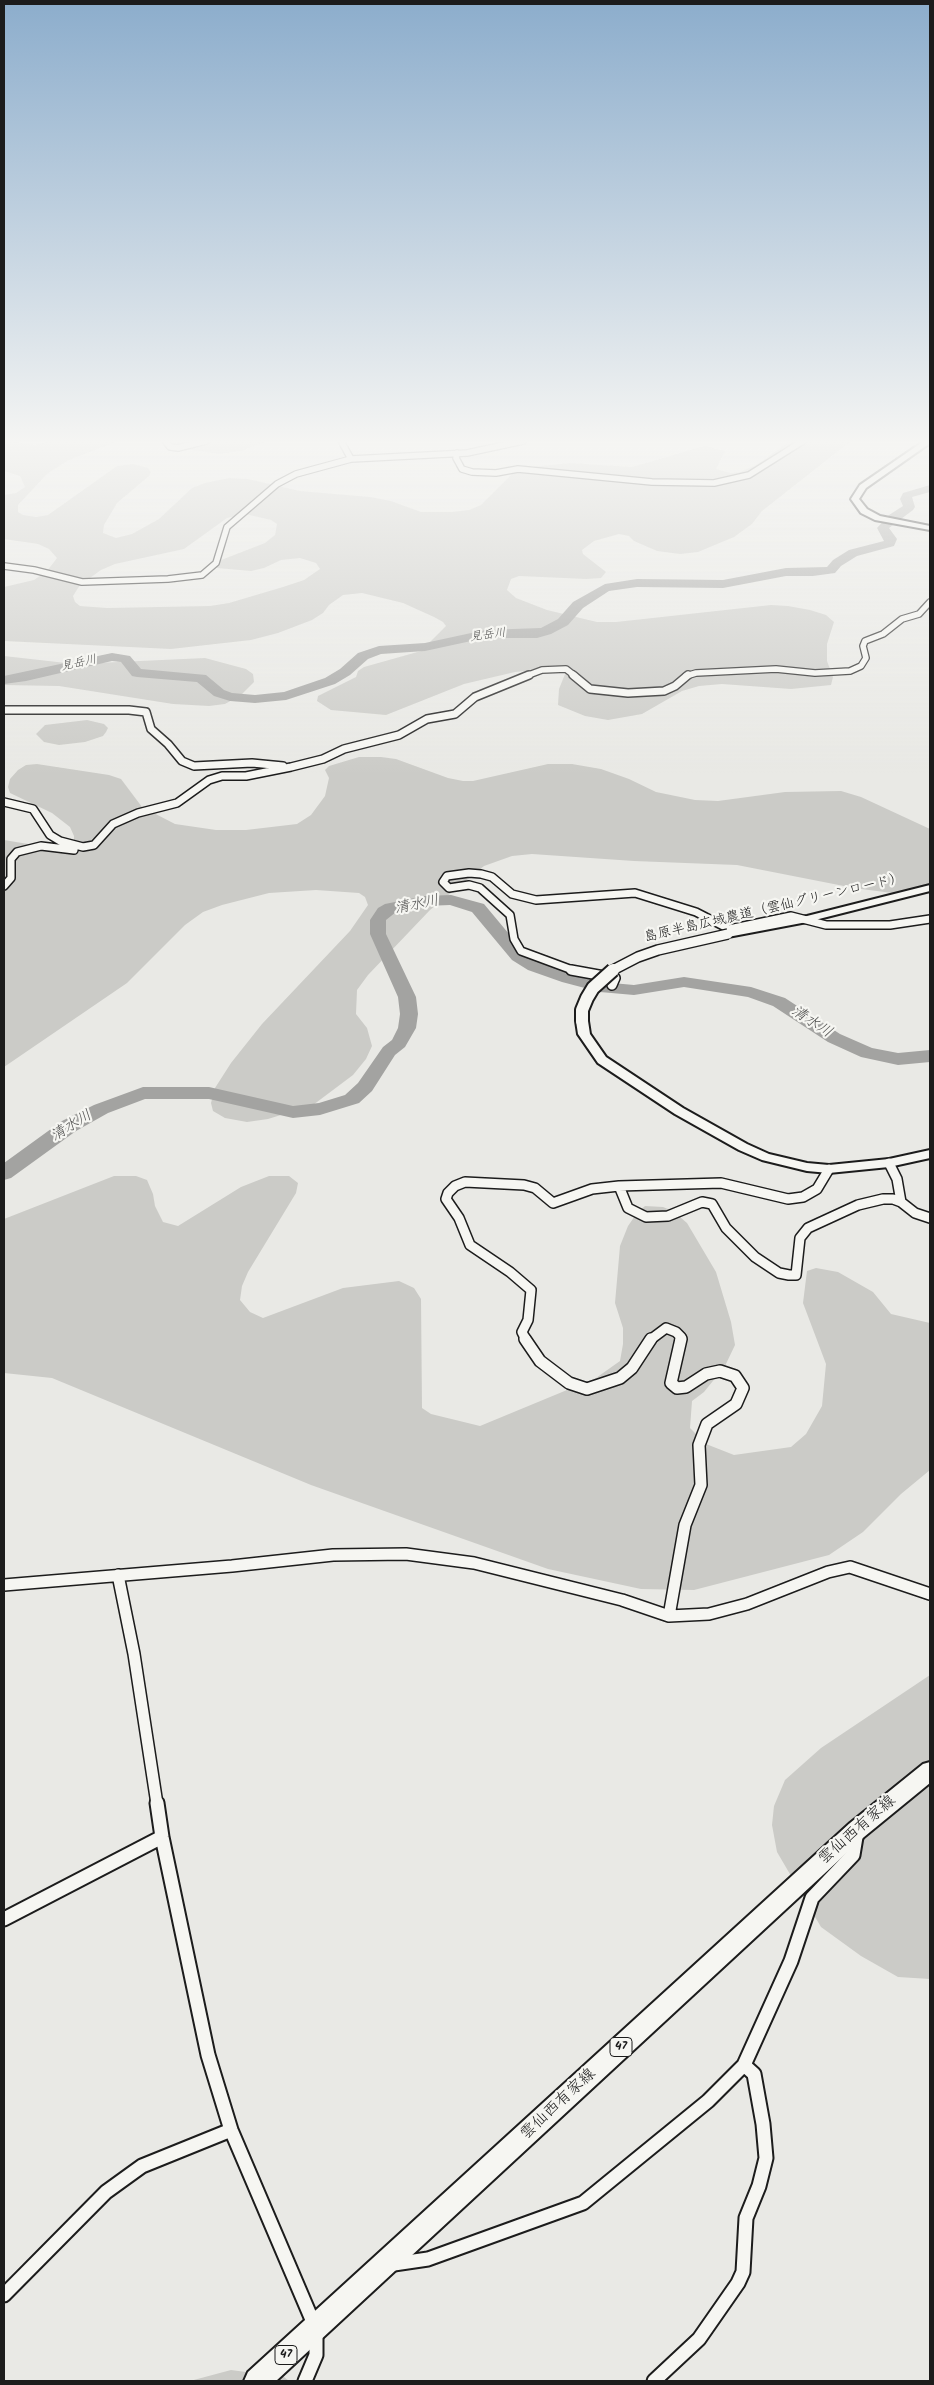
<!DOCTYPE html>
<html>
<head>
<meta charset="utf-8">
<style>
  body { margin:0 }
  #map { position:relative; width:934px; height:2385px; overflow:hidden; background:#e9e9e5; font-family:Kalam,sans-serif }
  canvas { display:block }
  .frame { position:absolute; inset:0; border:5px solid #1c1c1c; pointer-events:none }
</style>
</head>
<body>
<div id="map">
<canvas width="934" height="2385"></canvas>
<div class="frame"></div>
</div>
<script>
const g = document.querySelector('canvas').getContext('2d');
g.lineJoin = 'round';
function fill(path, color) {
  g.fillStyle = color;
  g.fill(path, 'evenodd');
}
function toPath(rows) {
  const path = new Path2D();
  for (const r of rows) {
    path.moveTo(r[0], r[1]);
    for (let i = 2; i < r.length; i += 2) path.lineTo(r[i], r[i + 1]);
  }
  return path;
}
function trace(path, color, width, dash) {
  g.strokeStyle = color;
  g.lineWidth = width;
  g.lineCap = dash ? 'butt' : 'round';
  g.setLineDash(dash || []);
  g.stroke(path);
}
function label(font, color, halo, rows, align = 'center') {
  g.font = font + ' Kalam,"Klee One",sans-serif';
  g.lineWidth = 4.5;
  g.setLineDash([]);
  g.textBaseline = 'middle';
  g.strokeStyle = halo;
  g.fillStyle = color;
  for (const [text, x, y, turn = 0] of rows) {
    g.save();
    g.translate(x, y);
    g.rotate((+turn || 0) * Math.PI / 180);
    g.textAlign = isNaN(turn) ? turn : align;
    if (halo) g.strokeText(text, 0, 0);
    g.fillText(text, 0, 0);
    g.restore();
  }
}
const green = toPath([
  [4,441,35,445,53,441,117,441,67,461,47,474,18,505,18,512,23,515,36,517,48,515,117,466,133,464,148,468,151,472,149,476,117,503,104,525,103,533,116,538,132,534,159,519,192,488,205,483,229,478,248,479,300,491,370,497,391,501,421,512,452,512,469,510,481,505,511,475,518,470,531,467,570,463,632,467,704,446,725,451,716,469,731,473,740,472,756,465,790,441,851,441,762,511,752,524,734,537,698,552,680,554,657,551,634,541,629,536,619,534,594,541,582,550,583,554,606,572,601,578,586,579,519,576,511,579,507,590,516,598,547,610,597,622,616,622,771,605,788,606,810,610,826,615,834,622,827,644,827,661,833,677,831,685,791,689,722,684,699,686,682,691,642,714,608,720,585,716,558,705,559,689,565,674,563,670,545,669,515,672,464,684,386,715,331,710,317,701,318,696,356,677,358,671,364,667,421,651,446,626,443,622,434,617,403,603,362,593,343,595,329,605,323,613,312,620,278,633,251,640,171,649,4,641,4,587,34,580,47,571,57,558,49,549,38,544,4,539,4,495,16,493,25,487,20,476,4,471],
  [245,514,271,520,277,524,275,535,265,543,216,562,217,568,251,571,264,568,281,560,300,558,316,563,320,569,304,580,283,587,229,603,210,606,107,608,80,606,75,602,73,596,80,585,101,570,115,564,184,549,227,518],
  [169,441,267,441,241,451,219,454,180,448],
  [4,656,75,664,205,658,246,669,253,674,254,682,241,695,225,704,209,706,173,704,59,686,4,685],
  [87,720,104,724,108,728,106,732,103,736,85,742,59,745,44,742,36,734,45,725],
  [359,757,381,757,396,759,448,778,463,781,473,781,548,764,572,764,601,769,629,779,656,792,695,800,718,801,785,792,841,791,861,797,930,829,930,892,892,893,854,888,737,865,634,861,532,854,512,856,484,866,430,910,368,975,357,990,356,1014,367,1028,372,1046,366,1059,353,1075,313,1105,268,1119,247,1122,225,1118,213,1111,211,1103,215,1088,231,1063,262,1024,350,931,368,905,365,897,359,893,316,890,269,893,222,905,203,912,185,925,127,983,4,1067,4,840,52,848,74,842,74,836,70,827,52,813,10,793,8,787,10,779,18,770,26,765,37,764,109,775,121,779,142,807,175,824,216,830,246,830,297,824,311,815,325,796,329,778,325,770,329,766],
  [114,1176,136,1176,147,1180,153,1194,155,1206,163,1222,178,1226,241,1187,269,1176,289,1176,298,1183,296,1193,248,1272,242,1286,240,1300,250,1312,263,1318,343,1288,399,1281,414,1288,421,1299,422,1408,431,1414,480,1426,596,1378,620,1361,623,1344,623,1328,615,1303,620,1246,628,1226,637,1213,645,1206,663,1207,673,1211,687,1223,716,1272,731,1322,735,1345,725,1366,704,1392,692,1401,690,1428,706,1444,734,1455,791,1447,806,1434,822,1406,826,1364,803,1303,807,1271,816,1268,838,1272,873,1292,891,1314,930,1323,930,1470,901,1494,863,1532,829,1555,694,1590,641,1589,548,1569,311,1485,52,1378,4,1373,4,1219],
  [930,1675,930,1979,898,1977,861,1956,821,1927,777,1852,772,1825,774,1806,785,1780,821,1748],
  [231,2370,284,2377,289,2381,190,2381]
]);
const river = toPath([
  [930,485,930,492,912,497,915,507,913,510,889,528,897,539,894,546,857,556,841,566,835,573,813,576,786,576,723,588,637,587,609,591,583,608,568,625,551,634,537,638,485,638,425,651,381,654,368,659,350,675,335,684,286,700,255,703,230,701,214,696,197,682,137,677,132,676,121,662,112,661,26,681,4,684,4,676,112,653,130,656,141,669,206,675,224,690,232,693,255,695,284,692,325,678,340,669,358,653,379,646,425,643,485,630,541,628,558,619,573,602,605,584,637,579,723,580,786,568,827,567,833,560,849,550,884,541,877,528,889,515,903,506,900,499,903,493,930,485],
  [451,895,484,904,524,952,540,962,574,974,601,982,634,985,684,977,751,987,785,998,840,1034,872,1048,898,1053,930,1050,930,1062,898,1065,861,1057,828,1042,773,1006,748,997,684,987,634,995,600,992,562,982,528,970,512,960,472,912,450,905,425,906,396,912,386,920,386,934,416,997,418,1014,416,1028,405,1047,395,1055,372,1091,359,1103,320,1115,293,1118,209,1099,145,1099,108,1113,76,1131,11,1178,4,1180,4,1163,62,1121,94,1105,143,1087,209,1087,293,1106,319,1103,345,1095,358,1083,383,1047,392,1040,398,1028,400,1014,398,997,370,934,370,920,378,908,385,904,425,896,451,895]
]);
const streetFar4 = toPath([
  [165,441,170,447,178,448,206,441],
  [341,441,351,459],
  [457,453,456,458,462,469,472,472,496,473,518,469,652,482,714,483,749,475,803,441],
  [4,566,34,570,82,582,168,579,202,575,216,563,227,527,277,484,296,474,351,459,467,453,523,441],
  [526,676,542,670,566,669,575,676],
  [686,676,696,673,776,669,815,673,850,671,861,666,866,658,863,646,865,641,883,634,902,619,919,614,930,602]
]);
const streetFar3 = toPath([
  [573,675,590,689,628,693,664,691,675,686,688,675],
  [4,710,129,710,146,712,151,729,168,744,182,761,194,766,252,763,283,766],
  [4,802,33,809,50,835,60,841,83,847,94,845,113,824,138,813,177,803,209,780,222,776,246,776,291,767,323,759,344,749,399,735,427,719,455,714,475,697,529,675],
  [4,886,11,878,11,859,17,852,41,846,74,850],
  [575,971,521,951,514,939,510,915,480,888,469,885,449,888,443,882,447,876,469,873,481,874,492,877,512,894,536,900,635,893,696,912,729,929,791,916,826,925,890,925,930,919]
]);
const streetFar2 = toPath([
  [571,970,615,978,612,985],
  [889,1163,897,1179,901,1202],
  [619,1186,628,1208,646,1217,668,1216,702,1202,712,1204,726,1228,755,1257,779,1273,789,1275,796,1275,800,1238,808,1228,858,1205,883,1199,893,1199,901,1202,915,1213,930,1218],
  [526,1340,522,1332,528,1320,531,1290,510,1272,470,1245,459,1218,446,1199,448,1193,455,1186,465,1182,524,1185,535,1188,553,1203,592,1189,619,1186,721,1183,788,1199,803,1197,817,1189,829,1169],
  [650,1340,666,1328,676,1332,681,1337,680,1340]
]);
const streetFar1 = toPath([
  [525,1339,540,1361,569,1383,587,1389,620,1378,632,1368,651,1339],
  [118,1575,134,1654,157,1804],
  [4,1585,232,1566,333,1555,406,1554,474,1563,622,1600,669,1616,709,1614,747,1604,828,1572,850,1567,930,1594],
  [669,1616,685,1525,701,1485,699,1445,707,1424,736,1404,743,1388,735,1376,720,1371,706,1374,686,1387,677,1388,671,1383,681,1339]
]);
const street = toPath([
  [157,1803,162,1837,208,2055,231,2130,316,2329,316,2355,305,2381],
  [4,1919,162,1837],
  [394,2264,428,2259,583,2203,708,2101,744,2065,791,1961,812,1898,853,1855,856,1837],
  [4,2295,106,2192,142,2166,231,2130],
  [654,2381,699,2339,738,2283,743,2272,746,2218,759,2186,766,2158,763,2124,754,2074,744,2065]
]);
const secondary = toPath([
  [924,441,930,441,930,443,866,488,859,499,867,509,880,516,930,526,930,530,875,520,861,513,851,499,860,485,924,441],
  [930,885,930,891,807,922,728,937,723,934,728,931,807,916,930,885],
  [582,1018,588,1021,590,1034,606,1057,683,1108,747,1144,769,1154,807,1163,829,1165,889,1159,930,1150,930,1158,889,1167,829,1173,807,1171,762,1160,739,1150,675,1114,598,1063,578,1034,576,1021,582,1018]
]);
const primary = toPath([
  [930,1762,930,1783,864,1837,276,2381,244,2381,248,2372,850,1823,923,1764,930,1762]
]);
const secondaryBridgeFar1 = toPath([
  [611,971,638,957,658,950,728,934]
]);
const secondaryBridge = toPath([
  [582,1021,582,1010,587,998,593,988,613,970]
]);
const farWaternames = [
  ["見岳川",488,636,-7],
  ["見岳川",79,664,-12]
];
const shields = [
  [621,2047,22],
  [286,2355,22]
];
const shieldNames = [
  ["47",621,2047],
  ["47",286,2355]
];
const streetNames = [
  ["島原半島広域農道（雲仙グリーンロード）",774,909,-13]
];
const waterNames = [
  ["清水川",417,906,-11],
  ["清水川",811,1023,33],
  ["清水川",72,1127,-32]
];
const nearStreetnames = [
  ["雲仙西有家線",858,1831,-41],
  ["雲仙西有家線",559,2105,-43]
];
fill(green, '#cbcbc7');
fill(river, '#a3a3a1');
trace(streetFar4, '#1c1c1c', 8);
trace(streetFar3, '#1c1c1c', 10);
trace(streetFar2, '#1c1c1c', 12);
trace(streetFar1, '#1c1c1c', 14);
trace(street, '#1c1c1c', 17);
trace(secondary, '#1c1c1c', 4);
trace(primary, '#1c1c1c', 4);
trace(streetFar4, '#f6f6f2', 5.5);
trace(streetFar3, '#f6f6f2', 7);
trace(streetFar2, '#f6f6f2', 9);
trace(streetFar1, '#f6f6f2', 11);
trace(street, '#f6f6f2', 13);
fill(secondary, '#f6f6f2');
fill(primary, '#f6f6f2');
trace(secondaryBridgeFar1, '#1c1c1c', 12, []);
trace(secondaryBridge, '#1c1c1c', 16, []);
trace(secondaryBridgeFar1, '#f6f6f2', 9);
trace(secondaryBridge, '#f6f6f2', 12);
const sky = g.createLinearGradient(0, 0, 0, 775);
sky.addColorStop(0, '#8cadcc');
sky.addColorStop(0.57, '#f5f5f3');
sky.addColorStop(1, '#f5f5f300');
g.fillStyle = sky;
g.fillRect(0, 0, 934, 775);
label('italic 12px', '#525251', '#f6f6f2', farWaternames);
for (const [x, y, w] of shields) {
  const box = new Path2D();
  box.roundRect(x - w / 2, y - 9.5, w, 19, 4);
  g.fillStyle = '#f6f6f2';
  g.fill(box);
  trace(box, '#1c1c1c', 1);
}
label('bold 12px', '#1c1c1c', null, shieldNames);
label('14px', '#1c1c1c', '#f6f6f2', streetNames);
label('italic 15px', '#525251', '#f6f6f2', waterNames);
label('16px', '#1c1c1c', '#f6f6f2', nearStreetnames);
</script>
</body>
</html>
